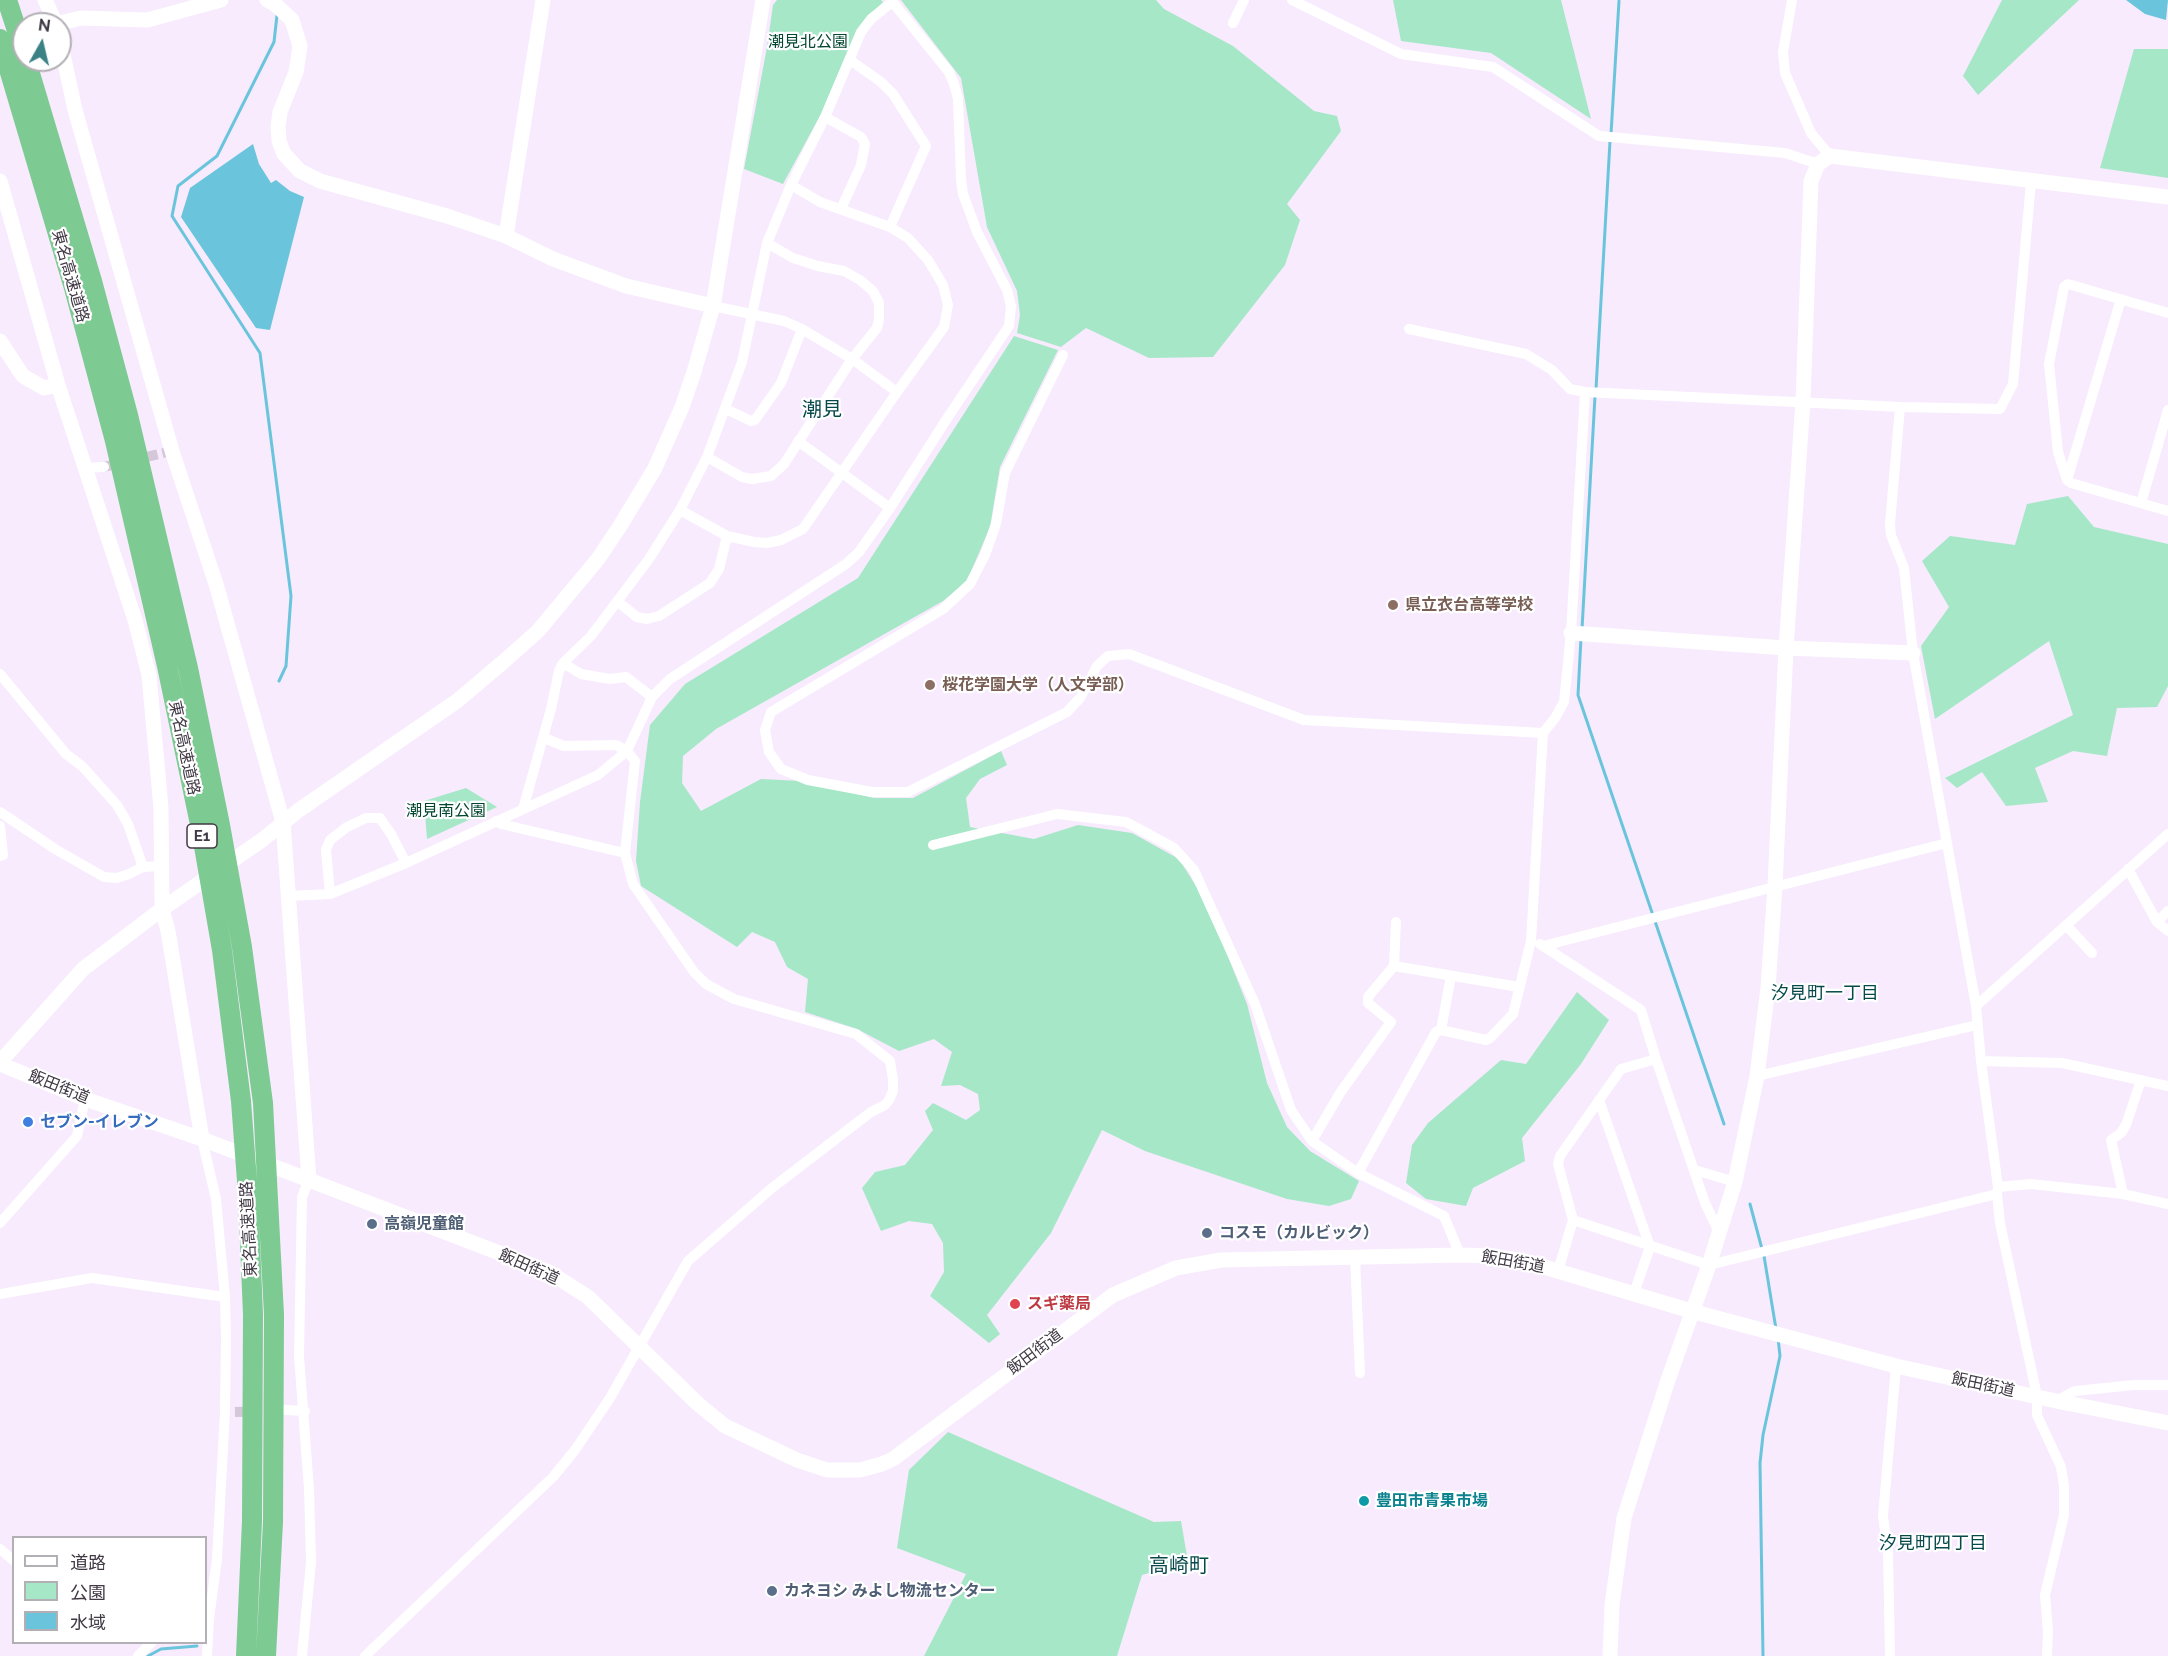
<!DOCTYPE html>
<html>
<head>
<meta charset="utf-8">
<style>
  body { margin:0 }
  #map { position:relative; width:2168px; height:1656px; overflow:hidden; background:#f7ebfd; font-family:Raleway,"Noto Sans JP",sans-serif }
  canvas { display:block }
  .legend { position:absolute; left:12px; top:1536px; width:195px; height:108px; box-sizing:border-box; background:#fff; border:2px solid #b3b0b5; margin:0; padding:8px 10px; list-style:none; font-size:18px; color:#413945 }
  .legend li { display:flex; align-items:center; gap:12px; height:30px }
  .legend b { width:30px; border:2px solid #b3b0b5 }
  .north { position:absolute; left:12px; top:12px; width:60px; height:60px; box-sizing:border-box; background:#fff; border:2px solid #b3b0b5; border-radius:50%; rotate:8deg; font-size:16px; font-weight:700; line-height:24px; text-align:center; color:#413945 }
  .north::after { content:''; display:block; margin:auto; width:21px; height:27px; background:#3a8285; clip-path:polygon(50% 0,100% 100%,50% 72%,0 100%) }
</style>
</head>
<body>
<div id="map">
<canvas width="2168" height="1656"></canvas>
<ul class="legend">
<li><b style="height:8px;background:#fff"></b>道路</li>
<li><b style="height:16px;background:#a6e7c8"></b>公園</li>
<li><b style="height:16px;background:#6ac5dc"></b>水域</li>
</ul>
<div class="north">N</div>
</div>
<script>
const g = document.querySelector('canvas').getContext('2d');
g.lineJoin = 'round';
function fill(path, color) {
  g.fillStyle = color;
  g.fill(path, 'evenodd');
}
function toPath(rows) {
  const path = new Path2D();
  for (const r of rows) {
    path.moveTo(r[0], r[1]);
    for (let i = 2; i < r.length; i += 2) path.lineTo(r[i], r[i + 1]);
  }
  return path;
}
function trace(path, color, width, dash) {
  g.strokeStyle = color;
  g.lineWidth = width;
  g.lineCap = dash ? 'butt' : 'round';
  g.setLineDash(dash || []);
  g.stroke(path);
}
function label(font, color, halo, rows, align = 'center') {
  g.font = font + ' Raleway,"Noto Sans JP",sans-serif';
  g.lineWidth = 4.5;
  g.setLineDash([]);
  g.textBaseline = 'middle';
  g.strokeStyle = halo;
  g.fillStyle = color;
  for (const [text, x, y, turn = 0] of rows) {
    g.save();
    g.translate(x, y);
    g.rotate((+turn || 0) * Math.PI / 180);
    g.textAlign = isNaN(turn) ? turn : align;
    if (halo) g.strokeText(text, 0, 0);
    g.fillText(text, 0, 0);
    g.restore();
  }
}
const green = toPath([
  [777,0,881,0,883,2,856,33,821,114,783,184,744,169,767,47,773,5],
  [901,0,1156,0,1164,9,1233,46,1314,111,1337,116,1341,131,1287,204,1300,220,1285,265,1213,357,1149,358,1086,328,1061,347,1017,333,1020,315,1017,291,987,227,961,78],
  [1393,0,1561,0,1591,119,1491,53,1401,41],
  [2002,0,2079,0,1978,95,1963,76],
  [2134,49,2168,49,2168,178,2100,168],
  [1014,336,1058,350,1000,467,990,527,967,581,943,601,716,729,683,756,682,783,701,811,761,779,801,781,874,798,913,798,1001,751,1007,765,980,779,966,798,970,827,1034,839,1078,825,1132,833,1179,859,1206,902,1247,1004,1267,1083,1287,1127,1310,1151,1359,1181,1351,1199,1329,1206,1287,1199,1145,1151,1102,1130,1051,1233,987,1315,1000,1334,989,1343,930,1296,944,1272,943,1243,932,1224,909,1221,881,1231,862,1188,875,1172,905,1165,933,1130,925,1111,933,1103,966,1120,980,1110,978,1094,960,1085,941,1086,952,1052,934,1039,899,1051,857,1029,805,1012,808,979,787,967,775,942,752,932,737,947,641,886,636,861,640,802,650,725,685,684,858,578],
  [2068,496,2094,527,2168,544,2168,686,2157,707,2117,708,2107,756,2073,751,2035,768,2048,802,2006,806,1982,772,1957,788,1945,778,2073,715,2049,641,1935,719,1921,646,1949,607,1922,561,1950,536,2015,545,2027,504],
  [466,788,497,807,427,839,424,801],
  [1577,992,1609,1020,1581,1064,1522,1138,1525,1161,1473,1188,1466,1206,1426,1199,1406,1183,1412,1145,1428,1123,1501,1060,1526,1064],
  [948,1432,1154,1522,1181,1521,1188,1562,1142,1575,1117,1656,924,1656,966,1574,897,1548,909,1470]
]);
const water = toPath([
  [2126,0,2168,0,2166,20,2145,14],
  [253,144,259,164,271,183,276,180,290,191,304,197,270,330,256,328,181,217,190,188]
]);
const stream = toPath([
  [277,15,274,42,217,156,178,186,172,216,260,353,291,596,286,666,279,681],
  [1611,134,1619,1],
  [1596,389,1610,141],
  [1582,629,1595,396],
  [1581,638,1578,695,1724,1124],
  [1750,1204,1762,1249],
  [1764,1256,1776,1329],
  [148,1656,161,1649,197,1646],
  [1763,1656,1760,1463,1763,1435,1780,1356,1778,1338]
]);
const streetTunnel = toPath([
  [104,467,172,451],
  [235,1412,277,1411]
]);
const street = toPath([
  [1292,0,1401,54,1493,67,1599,136,1785,153,1818,164],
  [1792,0,1783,52,1785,73,1811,133,1830,156],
  [1233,23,1244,0],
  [850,60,881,82,893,94,926,146,890,227],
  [825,117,861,137,865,144,861,165,841,209],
  [713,306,784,321,802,329,852,359,897,392],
  [2168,313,2068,284,2064,287,2049,364,2058,452,2067,480,2071,483,2168,511],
  [1409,329,1526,354,1552,370,1570,389,1585,392,1900,407,2000,409,2013,384,2031,182],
  [1063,355,1005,473,996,524,985,555,970,584,943,609,771,712,765,730,769,752,781,769,808,780,872,792,908,792,1067,712,1080,698,1097,666,1108,656,1129,654,1304,720,1543,733],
  [1900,407,1890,524,1891,535,1904,568,1913,653,1976,1006,1981,1061,1998,1187,1997,1194,2000,1223,2037,1396,2037,1415,2061,1467,2064,1486,2064,1515,2045,1595,2048,1631,2047,1656],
  [726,409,751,421,755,420,781,383,802,329],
  [798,441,890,508],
  [707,457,742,477,752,479,771,476,784,464,852,359,877,328,879,320,879,303,873,291,860,280,844,271,818,266,793,258,767,243],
  [84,468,104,467],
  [2067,480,2121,299],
  [2141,503,2168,410],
  [680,510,727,536,754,542,767,543,781,540,803,529,897,392,944,327,948,305,943,285,928,260,908,238,890,227,820,202,791,185],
  [618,602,637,617,647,619,659,616,710,583,719,569,727,536],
  [563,663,581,674,610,679,626,677,652,697],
  [0,674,66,754,82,766,117,805,128,824,143,867],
  [523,809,551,709,559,671,563,663,591,636,649,559,680,510,707,457,742,362,767,243,791,185,825,117,861,32,871,19,892,2],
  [0,812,55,849,104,877,117,878,129,874,143,867,160,866],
  [496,821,501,824,625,853],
  [0,826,3,855,0,856],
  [933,845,1057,814,1126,822,1174,848,1194,870,1255,1004,1291,1110,1312,1141,1358,1173,1444,1216,1460,1255],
  [2128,869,2157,922,2168,931],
  [330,894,326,850,330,840,347,827,366,818,380,818,391,834,406,863],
  [289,896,330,894,406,863,598,775,627,751,652,697,670,679,846,564,859,552,890,508,948,417,1009,326,1011,306,1007,290,977,232,963,194,961,179,958,99,954,84,949,72,891,0],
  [1396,922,1394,966,1519,987],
  [2157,922,2168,911],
  [2066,925,2092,953],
  [1540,944,1641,1010,1656,1059,1705,1203,1719,1232],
  [1543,946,1947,843],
  [1976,1006,2168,834],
  [1441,1030,1451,976],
  [1981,1061,2062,1063,2168,1086],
  [1757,1076,1977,1025],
  [1599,1100,1650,1247,1634,1293],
  [202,1139,216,1199,225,1297,226,1338,225,1411,217,1559,209,1619,207,1656],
  [1312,1141,1340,1093,1391,1022,1368,1003,1368,997,1394,966],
  [1695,1170,1735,1182],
  [1358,1173,1436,1032,1441,1030,1486,1040,1490,1038,1513,1014,1531,941,1543,733,1555,718,1564,702,1571,633,1585,392],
  [1998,1187,2031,1184,2123,1194,2168,1204],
  [2123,1194,2111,1140,2121,1133,2126,1125,2141,1080],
  [1573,1220,1709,1265,1997,1194],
  [0,1223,77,1136,85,1099],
  [1355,1257,1360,1373],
  [1558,1271,1573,1220,1558,1164,1560,1156,1621,1069,1656,1059],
  [0,1294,92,1278,225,1297],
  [2056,1401,2075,1391,2134,1385,2168,1385],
  [286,1410,305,1411],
  [0,1549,14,1561],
  [138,1656,152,1642],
  [302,1656,311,1562,309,1489,299,1356,302,1197,309,1180],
  [365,1656,553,1477,575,1450,610,1398,688,1261,772,1188,871,1112,885,1105,889,1100,893,1091,893,1080,890,1061,856,1034,734,999,706,984,694,972,633,884,625,853,635,761,627,751,616,745,564,746,544,738],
  [1890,1656,1888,1552,1883,1516,1896,1366]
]);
const secondary = toPath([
  [45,0,56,24],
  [267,0,275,4,292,20,300,46,296,72,280,112,278,127,279,141,284,154,300,171,320,181,447,216,506,236,553,259,626,286,713,306],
  [56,24,81,18,147,20,221,0],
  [60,40,75,110,172,451,216,584,283,822,309,1180],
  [0,181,58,385,135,620,149,675,161,808,162,909,168,931,202,1139],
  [506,236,543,0],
  [0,341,23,376,44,388,58,385],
  [1571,633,1786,648,1913,653],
  [0,1062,83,969,162,909,262,840,299,810,457,701,502,663,538,631,598,559,620,526,655,468,682,407,694,372,713,306,763,0],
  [0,1064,85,1099,202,1139,549,1272,588,1297,698,1404,725,1426,797,1460,827,1470,860,1470,882,1464,893,1459,1113,1295,1176,1268,1221,1260,1460,1255,1491,1256,1524,1261,1691,1311,1896,1366,2056,1401,2168,1423],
  [1610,1656,1612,1605,1624,1518,1668,1380,1709,1265,1735,1182,1757,1076,1768,988,1775,886,1786,648,1803,401,1811,181,1818,164,1830,156,2168,197]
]);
const highway = toPath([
  [7,0,24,52],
  [0,39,74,288,115,441,167,666,201,829,222,950,241,1101,248,1194,253,1315,252,1521,246,1656],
  [26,60,92,281,128,415,188,668,220,825,242,947,263,1103,274,1315,273,1522,266,1656]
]);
const markers = [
  [1393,605,6,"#8d6e63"],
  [930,685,6,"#8d6e63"],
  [28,1122,6,"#3f7fe0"],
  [372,1224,6,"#5c6f8a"],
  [1207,1233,6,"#5c6f8a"],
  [1015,1304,6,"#e0444e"],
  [1364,1501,6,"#0f9aa8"],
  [772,1591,6,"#5c6f8a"]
];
const shields = [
  [202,836,30]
];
const shieldNames = [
  ["E1",202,836]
];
const parkNames = [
  ["潮見北公園",808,42],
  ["潮見南公園",446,811]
];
const streetNames = [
  ["東名高速道路",70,276,74],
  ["東名高速道路",184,748,78],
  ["飯田街道",59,1087,22],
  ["東名高速道路",249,1229,-93],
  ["飯田街道",1513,1262,10],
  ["飯田街道",529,1267,24],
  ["飯田街道",1035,1352,-37],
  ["飯田街道",1983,1385,12]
];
const educationNames = [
  ["県立衣台高等学校",1405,605],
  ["桜花学園大学（人文学部）",942,685]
];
const shopNames = [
  ["セブン-イレブン",40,1122]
];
const serviceNames = [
  ["高嶺児童館",384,1224],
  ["コスモ（カルビック）",1219,1233],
  ["カネヨシ みよし物流センター",784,1591]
];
const healthNames = [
  ["スギ薬局",1027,1304]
];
const cultureNames = [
  ["豊田市青果市場",1376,1501]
];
const neighbourhoodNames = [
  ["汐見町一丁目",1825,994],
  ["汐見町四丁目",1933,1544]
];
const quarterNames = [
  ["潮見",822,410],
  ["高崎町",1179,1566]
];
fill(green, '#a6e7c8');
fill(water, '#6ac5dc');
trace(stream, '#6ac5dc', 3);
trace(streetTunnel, '#d3c7d8', 10, [10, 5]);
trace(street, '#fff', 10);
trace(secondary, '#fff', 15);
trace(highway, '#7dca93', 20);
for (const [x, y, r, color] of markers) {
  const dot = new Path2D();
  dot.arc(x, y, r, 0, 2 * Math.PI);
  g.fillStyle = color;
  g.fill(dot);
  trace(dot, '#fff', 2);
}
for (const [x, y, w] of shields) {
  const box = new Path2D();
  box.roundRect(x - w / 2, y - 12, w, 24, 4.5);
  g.fillStyle = '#fff';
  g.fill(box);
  trace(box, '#413945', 1.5);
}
label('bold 15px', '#413945', null, shieldNames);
label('16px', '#044730', '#fff', parkNames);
label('16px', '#413945', '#fff', streetNames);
label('bold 16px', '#785e54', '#fff', educationNames, 'left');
label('bold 16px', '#366cbe', '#fff', shopNames, 'left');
label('bold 16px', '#4e5e75', '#fff', serviceNames, 'left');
label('bold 16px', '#be3a42', '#fff', healthNames, 'left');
label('bold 16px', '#0d838f', '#fff', cultureNames, 'left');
label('18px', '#07494b', '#fff', neighbourhoodNames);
label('20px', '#07494b', '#fff', quarterNames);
</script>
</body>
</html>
